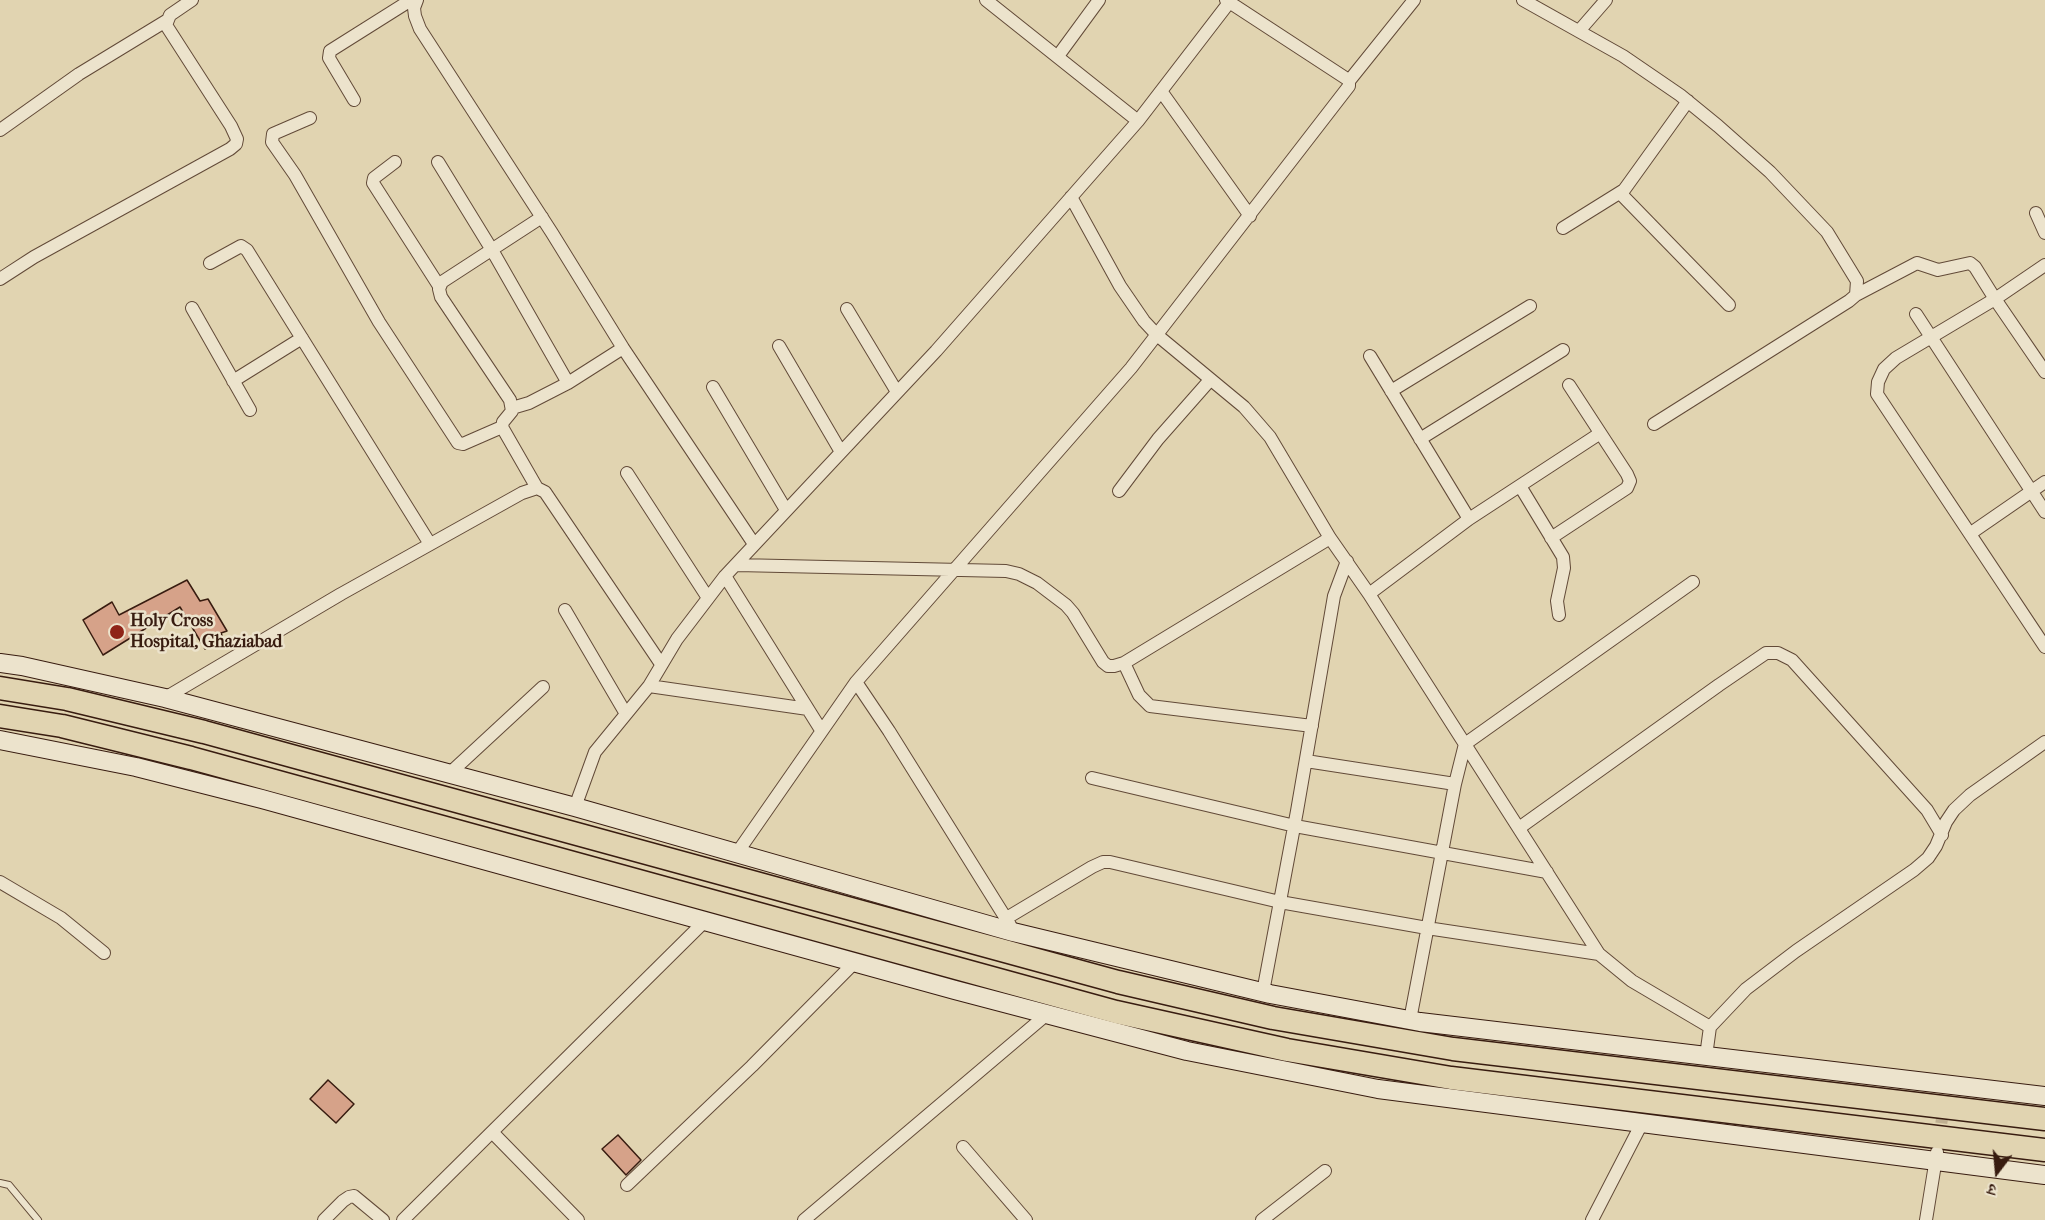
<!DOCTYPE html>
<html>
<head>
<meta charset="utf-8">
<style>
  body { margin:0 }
  #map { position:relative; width:2045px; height:1220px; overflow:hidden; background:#e1d4b1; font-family:"IM FELL French Canon","Noto Serif Devanagari",serif }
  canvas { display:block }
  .north { position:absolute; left:1967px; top:1142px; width:60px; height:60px; -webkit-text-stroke:4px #ece3cc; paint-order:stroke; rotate:196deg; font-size:16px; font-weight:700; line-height:24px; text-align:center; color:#381c10 }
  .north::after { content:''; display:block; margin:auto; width:21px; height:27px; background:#381c10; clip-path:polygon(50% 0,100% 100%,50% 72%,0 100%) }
</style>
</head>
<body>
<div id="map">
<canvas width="2045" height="1220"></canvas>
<div class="north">उ</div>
</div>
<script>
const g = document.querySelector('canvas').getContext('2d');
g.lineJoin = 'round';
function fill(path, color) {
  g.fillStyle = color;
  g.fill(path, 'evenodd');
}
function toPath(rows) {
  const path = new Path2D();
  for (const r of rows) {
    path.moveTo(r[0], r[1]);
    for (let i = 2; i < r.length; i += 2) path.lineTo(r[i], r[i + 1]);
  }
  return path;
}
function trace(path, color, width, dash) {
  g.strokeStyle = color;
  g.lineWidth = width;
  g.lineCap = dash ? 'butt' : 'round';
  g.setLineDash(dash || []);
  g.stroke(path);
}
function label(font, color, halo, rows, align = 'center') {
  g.font = font + ' "IM FELL French Canon",serif';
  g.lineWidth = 5;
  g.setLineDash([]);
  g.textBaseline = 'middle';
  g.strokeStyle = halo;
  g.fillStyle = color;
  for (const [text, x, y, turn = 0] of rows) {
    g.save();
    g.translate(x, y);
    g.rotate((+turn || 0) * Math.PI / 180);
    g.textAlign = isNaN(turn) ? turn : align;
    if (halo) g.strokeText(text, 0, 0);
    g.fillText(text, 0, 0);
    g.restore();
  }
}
const building = toPath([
  [187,580,200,601,208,599,227,631,221,633,223,638,205,649,180,607,103,655,83,620,112,602,119,615,187,580],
  [328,1080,354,1104,336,1123,310,1099,328,1080],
  [618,1135,641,1160,626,1175,602,1149,618,1135]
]);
const streetTunnel = toPath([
  [1939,1141,1945,1095]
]);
const lane = toPath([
  [0,1183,9,1185,38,1220]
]);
const street = toPath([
  [417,0,414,8,415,16,420,29,552,233,623,348,754,544],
  [986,0,1138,121],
  [1523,0,1623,56,1680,95,1718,126,1770,172,1827,232,1857,281,1856,295,1849,301,1654,424],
  [1579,31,1606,0],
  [1058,56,1099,0],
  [1349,81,1414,0],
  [1161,91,1250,216],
  [354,100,329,58,330,51,411,0],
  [310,118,273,134,272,142,295,175,379,322,458,443,463,444,502,427],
  [0,130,79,74,166,21],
  [395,162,374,178,373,183,439,286],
  [438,162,492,250,568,383],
  [1620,193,1729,305],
  [1071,197,1120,286,1144,321,1157,335,1244,407,1270,437,1330,538,1369,594,1599,954,1632,981,1710,1027],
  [2036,213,2045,233],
  [1563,228,1624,190,1688,101],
  [210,263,241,246,247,250,430,544],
  [2045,265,1995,299,1896,358,1884,369,1878,382,1877,394,2045,647],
  [0,279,34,257,230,149,236,144,237,139,231,126,166,25,170,15,192,0],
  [1856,295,1917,263,1938,270,1970,263,1975,267,1995,299,2045,372],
  [192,308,250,410],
  [847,309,897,392],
  [1916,314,2045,512],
  [779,346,841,452],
  [1370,356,1469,519],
  [233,381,302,338],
  [713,387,786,510],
  [1391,391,1530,306],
  [512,408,529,403,568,383,623,348],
  [1420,439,1563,350],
  [627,473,708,598],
  [1520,486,1563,557,1564,568,1557,601,1559,615],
  [537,488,502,427,503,422,512,411,510,400,441,297,439,289,442,282,542,217],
  [1119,491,1158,439,1210,380],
  [1971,533,2045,482],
  [1551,538,1627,488,1630,481,1627,474,1569,385],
  [737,565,1006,571,1019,574,1037,583,1066,605,1073,613,1103,662,1108,666,1114,666,1124,663,1330,538],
  [725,576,821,730],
  [1369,594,1469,519,1599,434],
  [565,610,626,714],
  [1124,663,1139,695,1150,706,1312,726],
  [856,682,889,731,1010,925],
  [649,686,808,709],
  [165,698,341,594,522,493,537,488,545,492,661,664],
  [1306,761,1455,784],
  [449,774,543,687],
  [1092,778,1295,826,1547,872],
  [575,807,595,752,649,686,677,639,725,576,936,351,1138,121,1231,0],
  [1519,828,1719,685,1766,653,1778,653,1792,660,1927,810,1942,835],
  [737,853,856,682,1131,368,1349,86,1349,81,1347,79,1226,0],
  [0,882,61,918,104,953],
  [1005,919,1092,867,1103,862,1110,862,1280,902,1427,928,1599,954],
  [1263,992,1297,811,1334,596,1347,561],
  [1410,1020,1455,784,1465,744,1693,582],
  [1706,1056,1710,1027,1746,989,1796,951,1914,870,1928,858,1936,846,1946,822,1954,810,1970,795,2045,742],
  [492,1132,578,1220],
  [963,1147,1026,1220],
  [627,1185,752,1066,855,962],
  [324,1220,343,1201,349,1197,354,1196,383,1220],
  [403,1220,705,921],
  [804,1220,1046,1015],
  [1262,1220,1325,1171],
  [1592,1220,1642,1123],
  [1926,1220,1937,1152]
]);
const secondary = toPath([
  [0,663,22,666,165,698,575,807,1013,932,1270,994,1420,1022,2045,1096],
  [0,740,136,767,262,799,955,990,1187,1051,1378,1089,2045,1175]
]);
const highway = toPath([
  [0,688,67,699,204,732,1118,982,1273,1018,1453,1049,2045,1119],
  [0,716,62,726,191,758,1116,1012,1287,1050,1451,1078,2045,1150]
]);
const markers = [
  [117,632,8,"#8f2418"]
];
const poiNames = [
  ["Holy Cross",130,622],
  ["Hospital, Ghaziabad",130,643]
];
fill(building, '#d6a289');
trace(building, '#381c10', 1.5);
trace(streetTunnel, '#bfaf91', 12, [12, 6]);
trace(lane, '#624a38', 8);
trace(street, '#624a38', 14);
trace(secondary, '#381c10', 20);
trace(highway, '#381c10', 25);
trace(lane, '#ece3cc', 6);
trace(street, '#ece3cc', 12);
trace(secondary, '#ece3cc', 18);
trace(highway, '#e1d4b1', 22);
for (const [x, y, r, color] of markers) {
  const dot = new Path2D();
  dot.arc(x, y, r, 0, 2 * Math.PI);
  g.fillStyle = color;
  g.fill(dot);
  trace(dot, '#ece3cc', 2);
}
label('bold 18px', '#381c10', '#ece3cc', poiNames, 'left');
</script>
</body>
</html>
